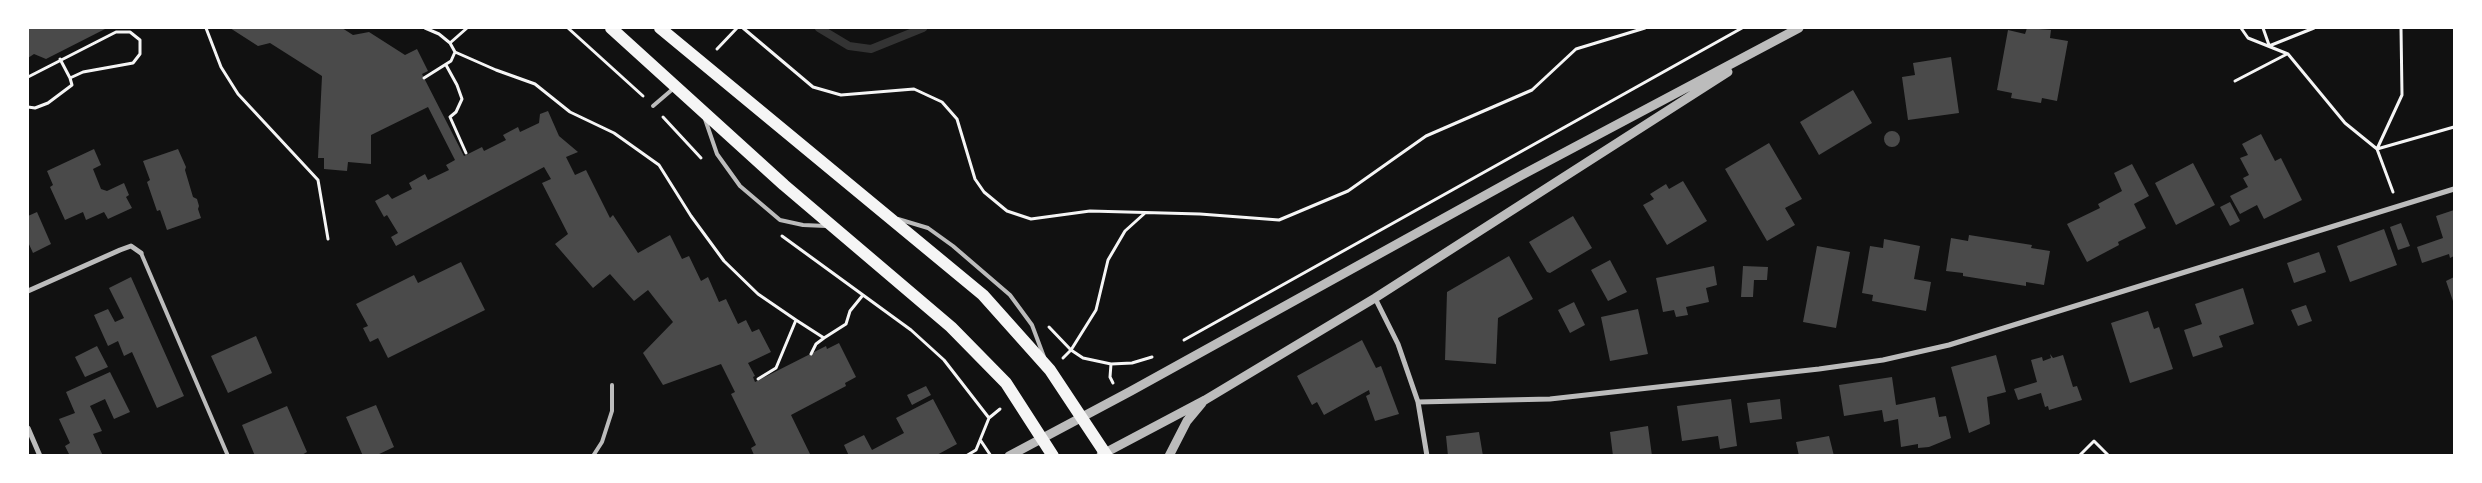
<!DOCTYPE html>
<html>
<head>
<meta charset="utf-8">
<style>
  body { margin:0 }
  #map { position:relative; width:2482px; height:483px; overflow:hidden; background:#111; font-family:"DejaVu Sans",sans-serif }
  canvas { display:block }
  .frame { position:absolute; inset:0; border:29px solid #fff; pointer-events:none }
</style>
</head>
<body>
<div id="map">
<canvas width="2482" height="483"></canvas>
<div class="frame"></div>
</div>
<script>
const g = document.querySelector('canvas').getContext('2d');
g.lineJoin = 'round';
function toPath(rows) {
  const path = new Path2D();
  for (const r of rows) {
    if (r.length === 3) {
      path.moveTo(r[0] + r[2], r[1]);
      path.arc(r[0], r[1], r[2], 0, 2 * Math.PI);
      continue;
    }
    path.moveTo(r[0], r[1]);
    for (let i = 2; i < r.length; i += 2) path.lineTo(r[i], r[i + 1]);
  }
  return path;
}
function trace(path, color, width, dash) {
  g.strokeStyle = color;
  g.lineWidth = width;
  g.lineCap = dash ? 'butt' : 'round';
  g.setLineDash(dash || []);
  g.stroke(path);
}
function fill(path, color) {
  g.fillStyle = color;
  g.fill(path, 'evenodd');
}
const stream = toPath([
  [819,28,849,46,871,49,923,28]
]);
const building = toPath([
  [28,28,107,28,46,59,34,54,28,58],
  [230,28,342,28,353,35,369,32,405,55,417,49,428,71,422,74,464,156,482,147,484,151,506,140,503,135,518,127,520,132,539,123,540,114,548,111,559,136,578,152,566,157,575,175,586,170,610,218,613,215,638,253,670,235,682,259,689,256,701,281,708,277,719,302,726,299,738,324,746,320,752,332,759,329,771,352,748,363,755,376,753,377,755,382,826,346,827,349,839,343,856,377,845,383,846,386,791,415,811,456,754,455,751,448,756,445,731,394,735,392,721,364,663,385,643,353,673,322,648,290,634,301,610,274,593,288,555,244,568,234,542,183,551,179,544,167,396,246,391,237,398,233,387,215,384,217,375,201,388,194,392,199,412,189,409,183,425,174,428,180,449,170,446,165,455,160,428,107,371,135,371,164,348,162,347,171,324,169,324,158,318,158,322,76,270,43,258,46],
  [2027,28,2051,30,2050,38,2068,41,2057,101,2042,98,2041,103,2011,98,2012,93,1997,90,2008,30,2025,34],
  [1951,57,1959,113,1908,120,1902,77,1915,75,1913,63],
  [1853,90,1872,123,1819,155,1800,122],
  [1892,139,8],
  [2261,134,2275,161,2281,158,2302,200,2264,219,2257,205,2240,214,2230,196,2248,187,2243,178,2249,175,2240,158,2248,155,2242,144],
  [1769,143,1802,199,1785,208,1795,225,1767,241,1725,169],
  [94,149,101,165,93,169,101,189,107,191,124,183,129,195,126,197,132,208,108,219,104,212,86,220,83,212,65,220,50,187,53,185,47,171],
  [178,149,186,167,185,170,193,197,197,199,199,206,198,209,201,218,167,230,160,210,157,211,147,182,150,180,143,161],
  [2193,163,2215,205,2176,225,2155,183],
  [2132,164,2149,196,2134,204,2146,228,2118,242,2119,245,2087,262,2067,224,2100,208,2098,204,2122,191,2114,173],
  [1683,181,1707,221,1667,245,1643,205,1654,199,1650,194,1666,184,1669,189],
  [2230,202,2240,221,2230,226,2220,207],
  [2454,210,2454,256,2450,258,2449,254,2422,263,2417,247,2443,238,2436,216],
  [37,212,51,244,33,253,28,242,28,216],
  [1573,216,1592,248,1550,273,1547,272,1529,242],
  [2401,223,2410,246,2398,250,2390,227],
  [2384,229,2397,265,2350,282,2337,246],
  [1969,235,2032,245,2031,248,2050,251,2044,285,2026,282,2026,286,1963,276,1963,273,1946,271,1951,238,1968,241],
  [1884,239,1920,246,1914,279,1931,282,1926,311,1872,301,1873,295,1862,293,1870,246,1883,248],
  [1817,246,1850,252,1836,328,1803,322],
  [2319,252,2326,272,2294,283,2287,263],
  [1509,256,1533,299,1498,318,1496,364,1445,360,1447,292],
  [1610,260,1627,292,1608,301,1591,270],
  [461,262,485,310,388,358,378,338,370,342,363,328,368,326,356,304,414,275,418,283],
  [1714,266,1717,285,1706,288,1709,302,1686,307,1688,315,1676,317,1674,310,1663,312,1656,278],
  [1743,266,1768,267,1767,280,1754,280,1753,297,1741,297],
  [131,277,184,396,157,408,132,352,124,356,118,341,108,346,94,315,108,309,115,322,124,318,109,288],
  [2454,277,2454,304,2446,281],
  [2243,288,2254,324,2219,336,2223,347,2193,357,2184,330,2202,324,2195,304],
  [1574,302,1585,325,1570,333,1558,310],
  [2306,305,2312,321,2298,326,2291,310],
  [1638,309,1648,354,1610,361,1601,317],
  [2148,311,2154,329,2159,327,2173,369,2130,383,2111,323],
  [256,336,272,373,228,393,211,356],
  [1362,340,1376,368,1381,366,1399,414,1375,421,1366,396,1370,394,1369,390,1324,415,1317,402,1312,405,1297,376],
  [97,346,108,367,85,377,75,357],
  [2050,354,2053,358,2063,355,2073,387,2077,386,2082,400,2049,410,2048,406,2045,407,2041,393,2018,400,2014,389,2037,382,2031,360,2042,357,2043,361,2051,358],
  [1996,355,2006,392,1987,397,1990,424,1969,433,1951,367],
  [110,372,130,412,114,419,105,399,90,406,102,431,93,434,103,456,70,456,65,446,70,443,59,419,75,413,66,392],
  [1892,377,1896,405,1935,397,1939,417,1946,416,1951,438,1929,447,1918,448,1918,444,1901,447,1898,419,1884,422,1882,410,1844,416,1839,385],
  [926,386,931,395,912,405,907,395],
  [933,399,957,444,935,456,849,456,844,445,864,435,872,450,904,433,896,418],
  [1731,399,1737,446,1720,449,1718,436,1682,441,1677,406],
  [1780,399,1782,419,1750,423,1747,403],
  [376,405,394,447,375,456,363,456,346,417],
  [287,406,307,452,300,456,255,456,242,425],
  [1648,426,1652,456,1613,456,1610,432],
  [1479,432,1483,456,1448,456,1446,436],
  [1829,436,1834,456,1799,456,1796,442]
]);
const path = toPath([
  [206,28,221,67,238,94,318,180,328,239],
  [568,28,643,96],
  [743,28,813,87,841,95,914,89,942,102,957,119,975,179,984,192,1007,211,1031,219,1090,211,1200,214,1279,220,1348,191,1426,136,1532,90,1576,49,1645,28],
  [2241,28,2248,38,2288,54,2345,123,2377,149,2393,192],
  [2263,28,2269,45],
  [450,43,467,28],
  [2269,46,2314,28],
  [717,49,737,28],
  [455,52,496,70,535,84,570,112,614,133,659,165,691,216,724,261,758,294,796,320,776,368,758,379],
  [60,59,70,78],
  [446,65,457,85,462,99,456,112,450,117,466,153],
  [28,77,116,32,130,32,140,40,140,54,133,63,83,72,70,78,72,85,48,103,35,108,28,107],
  [424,78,451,61,455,52,450,43,439,34,425,28],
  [2235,81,2287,54],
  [663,117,701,158],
  [2377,149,2402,95,2401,28],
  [2377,149,2454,127],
  [782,236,911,330,944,360,989,418],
  [796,320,824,338,846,324,850,311,863,295],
  [1049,327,1071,350,1083,358,1111,364,1132,363,1152,357],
  [1184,340,1742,28],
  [811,354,816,344,824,338],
  [1063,358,1071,350,1096,310,1108,260,1125,231,1145,213],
  [1111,364,1110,377,1113,383],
  [981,441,991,456],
  [966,456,976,450,989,418,1000,409],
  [2079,456,2094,441,2109,456]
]);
const service = toPath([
  [653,106,674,88],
  [705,119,717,154,740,186,780,220,803,225,826,226],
  [898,219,928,228,953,246,1010,295,1032,325,1044,357],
  [141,253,228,456],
  [593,456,602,442,612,411,612,385]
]);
const minor = toPath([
  [28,291,120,250,131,246,141,253],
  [1375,298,1398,344,1418,402,1427,456],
  [1418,402,1550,399,1819,369,1883,360,1949,345,2020,323,2454,189],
  [28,428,40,456]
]);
const tertiary = toPath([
  [1101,455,1205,400,1375,298,1728,72],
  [1009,456,1131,391,1522,175,1799,28],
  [1169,456,1187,421,1202,403]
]);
const primary = toPath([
  [611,28,784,185,951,327,1006,383,1053,456],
  [660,28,983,295,1050,370,1107,456]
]);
trace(stream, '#333', 8);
fill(building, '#4a4a4a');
trace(path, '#f5f5f5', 3);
trace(service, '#bcbcbc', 4);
trace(minor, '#bcbcbc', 5);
trace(tertiary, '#bcbcbc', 9);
trace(primary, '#f5f5f5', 12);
</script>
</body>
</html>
